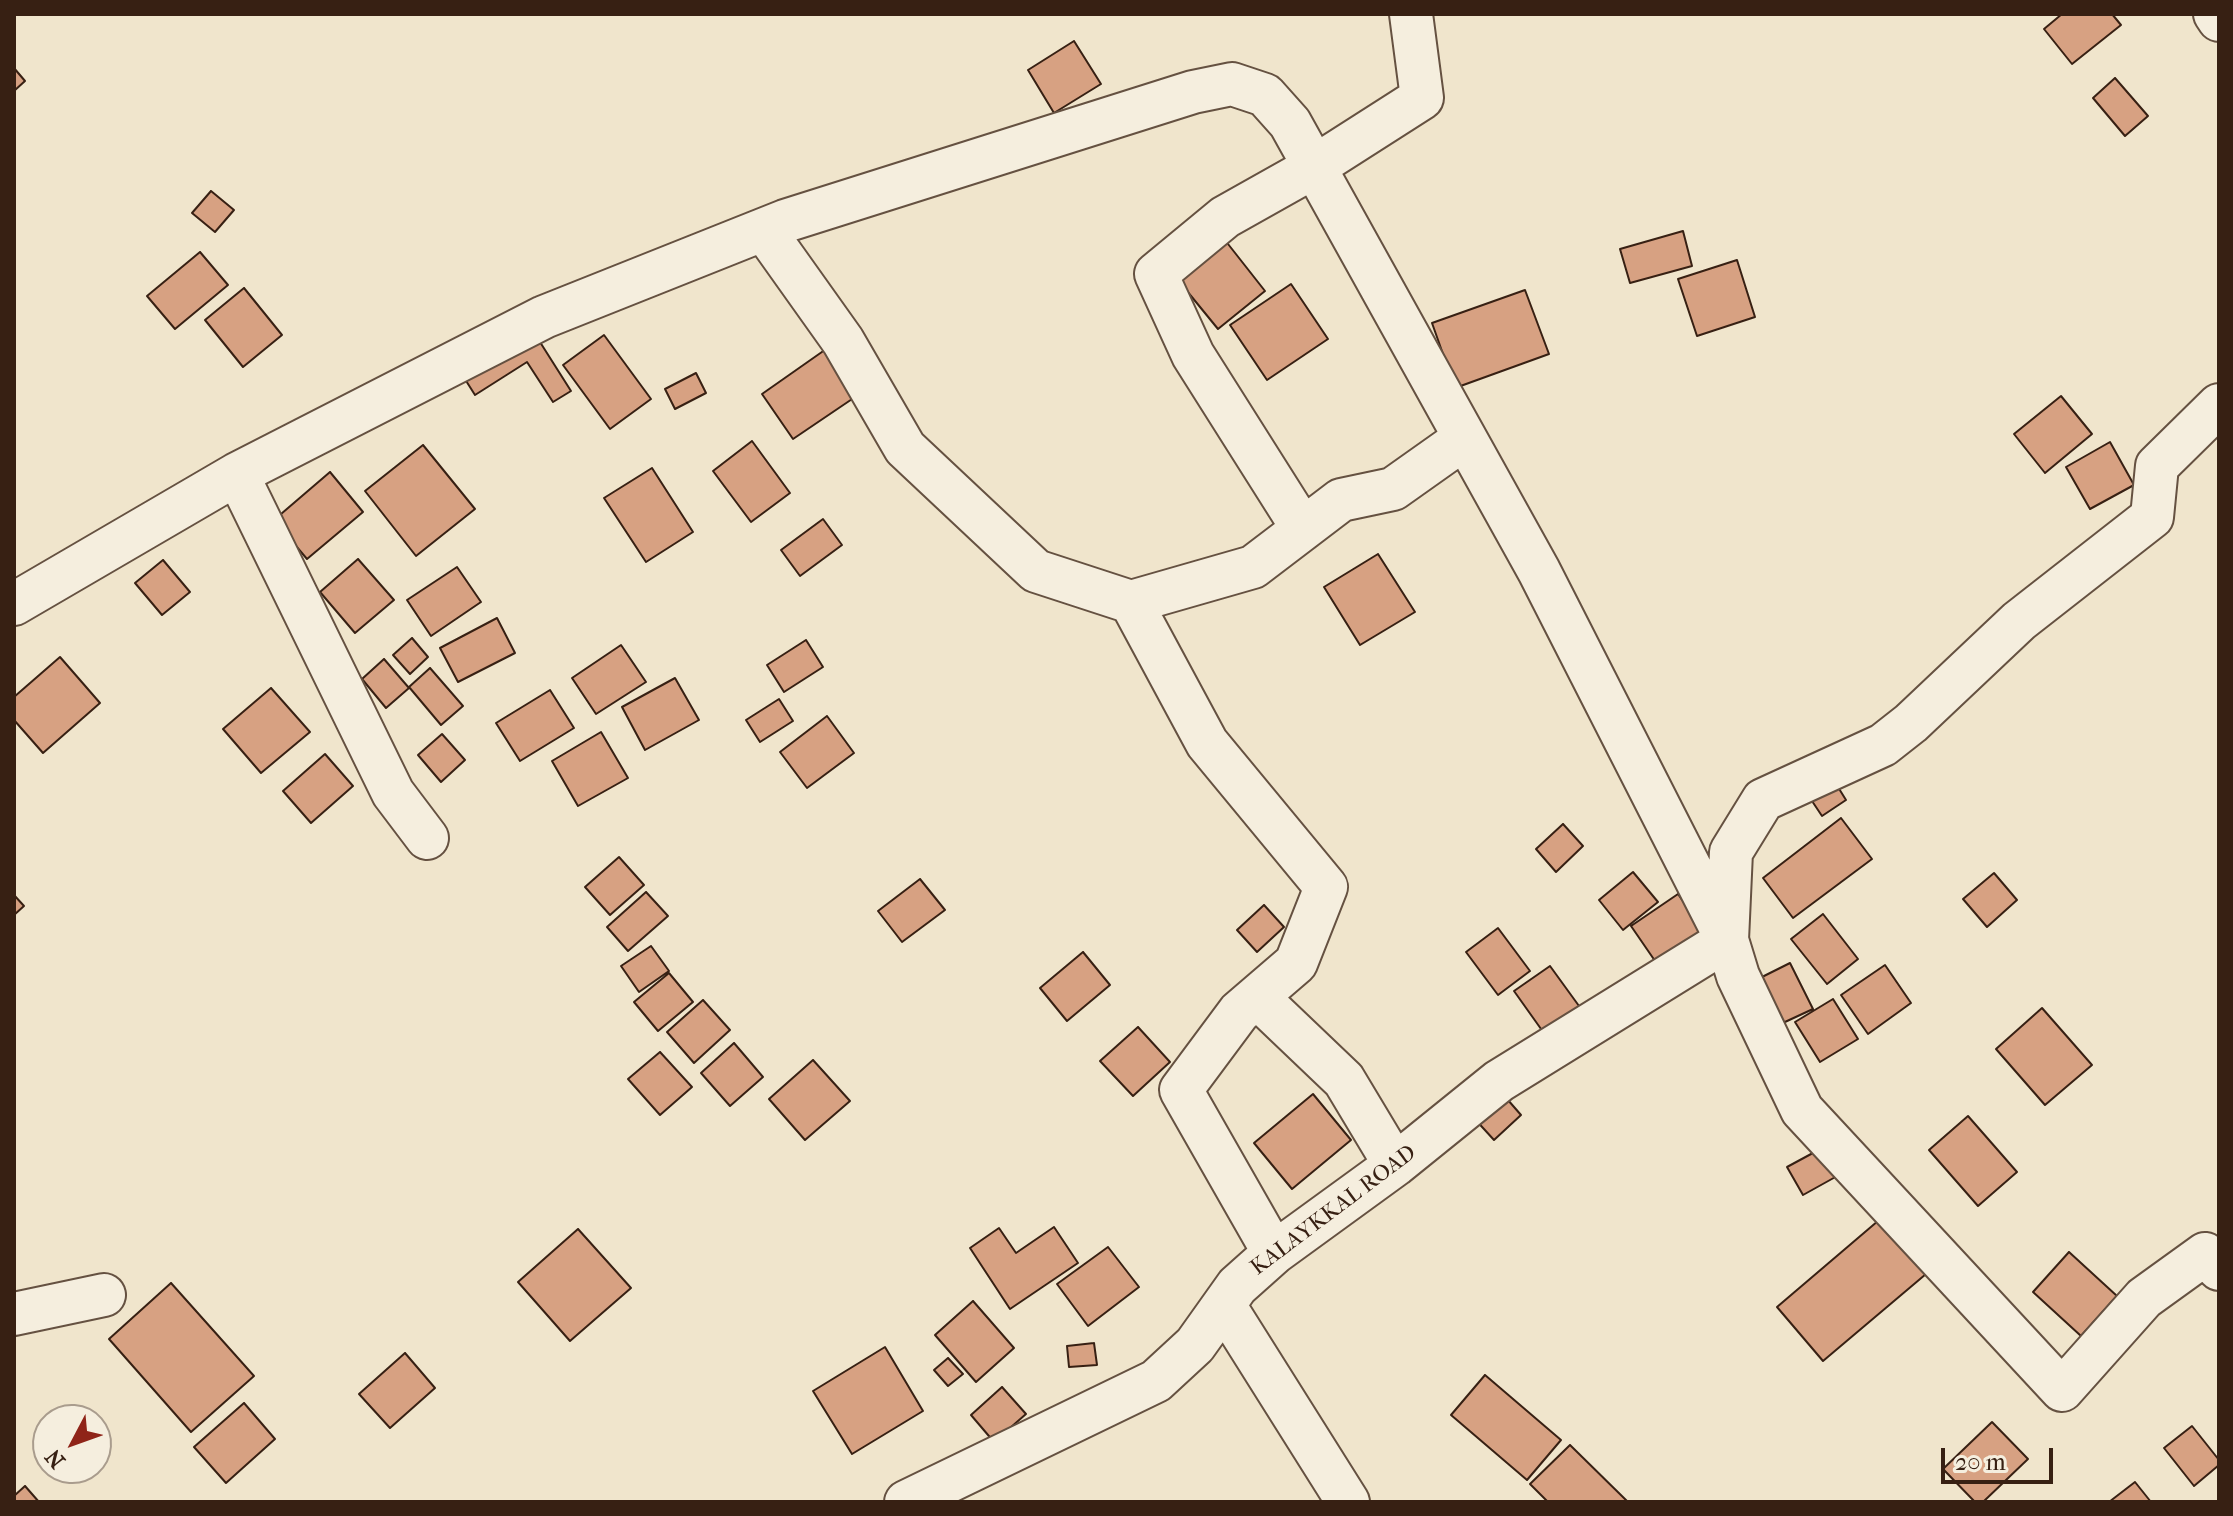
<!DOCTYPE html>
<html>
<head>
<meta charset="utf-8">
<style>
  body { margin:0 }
  #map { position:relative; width:2233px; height:1516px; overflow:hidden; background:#f0e5cc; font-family:"IM FELL French Canon",serif }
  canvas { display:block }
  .frame { position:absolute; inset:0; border:16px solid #372013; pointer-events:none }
  .north { position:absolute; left:32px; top:1404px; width:80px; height:80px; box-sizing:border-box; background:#f5eede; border:2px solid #a99c8d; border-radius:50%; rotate:229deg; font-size:22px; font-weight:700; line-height:32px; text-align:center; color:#372013 }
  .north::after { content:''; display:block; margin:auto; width:28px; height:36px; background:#8f2418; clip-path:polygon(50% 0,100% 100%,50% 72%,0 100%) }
  .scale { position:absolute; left:1941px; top:1448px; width:112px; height:36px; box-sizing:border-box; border:4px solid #372013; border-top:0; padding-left:10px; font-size:24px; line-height:28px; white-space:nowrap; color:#372013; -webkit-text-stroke:6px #f5eede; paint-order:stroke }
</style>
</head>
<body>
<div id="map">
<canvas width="2233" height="1516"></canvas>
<div class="frame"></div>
<div class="north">N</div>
<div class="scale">20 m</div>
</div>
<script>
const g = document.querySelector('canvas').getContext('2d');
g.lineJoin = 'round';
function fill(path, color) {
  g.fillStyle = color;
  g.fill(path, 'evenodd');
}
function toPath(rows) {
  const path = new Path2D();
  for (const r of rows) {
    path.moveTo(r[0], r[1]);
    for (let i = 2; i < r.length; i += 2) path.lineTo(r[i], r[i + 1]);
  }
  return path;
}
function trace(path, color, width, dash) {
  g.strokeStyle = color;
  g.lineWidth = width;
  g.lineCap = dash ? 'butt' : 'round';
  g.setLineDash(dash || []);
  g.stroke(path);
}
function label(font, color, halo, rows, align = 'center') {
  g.font = font + ' "IM FELL French Canon",serif';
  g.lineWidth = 6;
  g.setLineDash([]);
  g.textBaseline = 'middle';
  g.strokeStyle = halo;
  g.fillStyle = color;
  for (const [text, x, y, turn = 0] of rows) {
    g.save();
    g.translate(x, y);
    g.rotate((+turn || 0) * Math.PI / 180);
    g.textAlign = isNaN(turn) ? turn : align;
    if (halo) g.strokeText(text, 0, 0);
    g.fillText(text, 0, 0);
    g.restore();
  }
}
const building = toPath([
  [2062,14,2112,14,2121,25,2072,64,2044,29,2062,14],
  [1074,41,1101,84,1054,113,1028,70,1074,41],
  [14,68,25,81,14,91,14,68],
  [2115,78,2148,116,2125,136,2093,98,2115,78],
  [211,191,234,210,215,232,192,213,211,191],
  [1217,230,1265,291,1218,329,1169,269,1217,230],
  [1683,231,1692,266,1630,283,1620,249,1683,231],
  [200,252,228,285,175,329,147,296,200,252],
  [1737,260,1755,317,1697,336,1678,279,1737,260],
  [1291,284,1328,339,1267,380,1230,325,1291,284],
  [244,288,282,335,243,367,205,320,244,288],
  [1525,290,1549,354,1455,388,1432,323,1525,290],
  [533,331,571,391,553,402,527,362,475,395,463,376,533,331],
  [604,335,651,399,610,429,563,365,604,335],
  [829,347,861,393,793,439,762,394,829,347],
  [696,373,706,393,675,409,665,389,696,373],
  [2061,396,2092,434,2045,473,2014,434,2061,396],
  [752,441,790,493,751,522,713,471,752,441],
  [2110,442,2134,485,2090,509,2066,467,2110,442],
  [423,445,475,509,416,556,365,491,423,445],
  [652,468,693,532,646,562,604,498,652,468],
  [330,472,363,512,307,559,274,520,330,472],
  [823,519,842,545,800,576,781,550,823,519],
  [1378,554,1415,612,1360,645,1324,587,1378,554],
  [358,559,394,600,355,633,320,592,358,559],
  [163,560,190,592,162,615,135,583,163,560],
  [457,567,481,602,431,636,407,600,457,567],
  [497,618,515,653,458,682,440,648,497,618],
  [412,638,428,657,410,674,393,655,412,638],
  [806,640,823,667,784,692,767,665,806,640],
  [621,645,646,682,596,714,572,678,621,645],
  [60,657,100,703,43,753,14,720,14,697,60,657],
  [384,659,409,688,386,708,362,679,384,659],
  [430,668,463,706,441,725,409,687,430,668],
  [675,678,699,720,645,750,622,707,675,678],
  [271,688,310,732,261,773,223,729,271,688],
  [550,690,574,728,520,761,496,723,550,690],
  [779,699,793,721,760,742,746,720,779,699],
  [827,716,854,753,807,788,780,752,827,716],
  [601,732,628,778,578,806,552,761,601,732],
  [442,734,465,760,441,782,418,755,442,734],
  [325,754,353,786,311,823,283,791,325,754],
  [1833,779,1846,800,1822,816,1808,795,1833,779],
  [1841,818,1872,859,1793,918,1763,878,1841,818],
  [1563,824,1583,846,1556,872,1536,849,1563,824],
  [619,857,644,885,610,915,585,887,619,857],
  [1633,872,1658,902,1623,930,1599,900,1633,872],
  [1994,873,2017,900,1987,927,1963,899,1994,873],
  [920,879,945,910,902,942,878,911,920,879],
  [646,892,668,916,628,951,607,927,646,892],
  [1678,894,1711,941,1664,974,1631,926,1678,894],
  [14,895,24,906,14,915,14,895],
  [1264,905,1284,927,1257,952,1237,930,1264,905],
  [1823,914,1858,959,1827,984,1791,939,1823,914],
  [1498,928,1530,971,1498,995,1466,952,1498,928],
  [651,946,669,971,639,992,621,966,651,946],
  [1083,952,1110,985,1067,1021,1040,988,1083,952],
  [1790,963,1813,1009,1772,1028,1750,983,1790,963],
  [1885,965,1911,1003,1868,1034,1841,995,1885,965],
  [1550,966,1587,1017,1551,1043,1514,991,1550,966],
  [669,973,693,1002,658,1031,634,1002,669,973],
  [1833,999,1858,1039,1820,1062,1795,1022,1833,999],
  [703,1000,730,1030,694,1063,667,1032,703,1000],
  [2042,1008,2092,1065,2045,1105,1996,1049,2042,1008],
  [1138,1027,1170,1062,1133,1096,1100,1061,1138,1027],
  [734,1043,763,1077,730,1106,701,1073,734,1043],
  [660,1052,692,1087,660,1115,628,1079,660,1052],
  [813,1060,850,1101,805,1140,769,1099,813,1060],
  [1501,1092,1521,1115,1494,1140,1473,1117,1501,1092],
  [1313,1094,1351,1140,1292,1189,1254,1143,1313,1094],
  [1968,1116,2017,1172,1978,1206,1929,1150,1968,1116],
  [1824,1147,1839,1175,1803,1195,1787,1167,1824,1147],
  [1892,1209,1939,1263,1823,1361,1777,1307,1892,1209],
  [1054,1227,1078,1263,1010,1309,970,1248,999,1228,1016,1253,1054,1227],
  [578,1229,631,1288,570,1341,518,1282,578,1229],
  [1108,1247,1139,1287,1088,1326,1057,1284,1108,1247],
  [2069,1252,2117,1296,2081,1336,2033,1292,2069,1252],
  [171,1283,254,1376,191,1432,109,1339,171,1283],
  [973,1301,1014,1348,976,1382,935,1335,973,1301],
  [1094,1343,1097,1365,1069,1367,1067,1346,1094,1343],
  [885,1347,923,1411,852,1454,813,1391,885,1347],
  [405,1353,435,1388,390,1428,359,1394,405,1353],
  [948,1358,963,1374,948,1386,934,1370,948,1358],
  [1485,1375,1561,1440,1527,1480,1451,1415,1485,1375],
  [1002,1387,1026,1414,994,1442,971,1415,1002,1387],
  [244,1403,275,1439,226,1483,194,1447,244,1403],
  [1992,1422,2028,1459,1983,1502,1975,1502,1943,1469,1992,1422],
  [2192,1426,2219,1460,2219,1465,2194,1486,2164,1448,2192,1426],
  [1570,1445,1628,1502,1548,1502,1530,1484,1570,1445],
  [2135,1482,2151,1502,2109,1502,2135,1482],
  [25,1486,39,1502,14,1502,14,1496,25,1486]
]);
const street = toPath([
  [2215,14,2219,20],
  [764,230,843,341,905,448,1036,571,1131,602,1207,743,1326,887,1296,963,1239,1012,1181,1090,1274,1253],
  [237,474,393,793,427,838],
  [1303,529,1193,355,1156,274,1225,217,1314,167,1422,98,1411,14],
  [1131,602,1253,567,1341,500,1393,489,1465,438],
  [14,604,237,474,544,317,785,221,1193,92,1232,84,1265,95,1290,123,1539,571,1727,940,1738,976,1802,1110,2062,1390,2144,1298,2205,1254,2219,1269],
  [1257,997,1344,1080,1395,1165],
  [1224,1305,1348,1502],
  [14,1314,104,1295],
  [906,1502,1156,1381,1195,1345,1237,1286,1274,1253,1395,1165,1499,1081,1727,940,1731,852,1763,800,1883,745,1911,723,2019,621,2152,517,2157,466,2219,405]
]);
const streetNames = [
  ["KALAYKKAL ROAD",1334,1211,-37]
];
fill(building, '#d7a182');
trace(building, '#372013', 2);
trace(street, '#655141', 46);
trace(street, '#f5eede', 42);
label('22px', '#372013', '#f5eede', streetNames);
</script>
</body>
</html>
